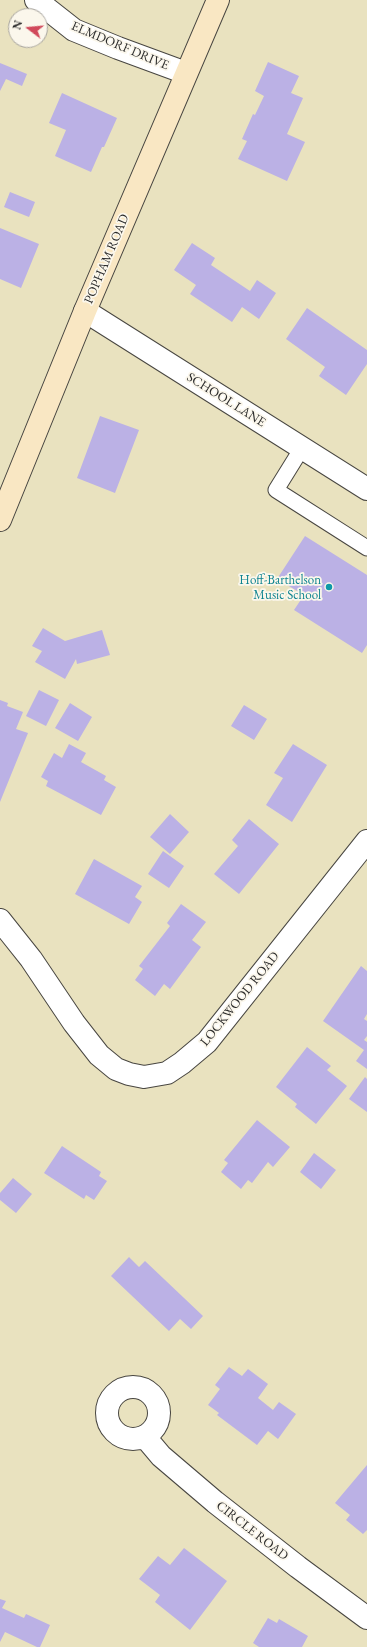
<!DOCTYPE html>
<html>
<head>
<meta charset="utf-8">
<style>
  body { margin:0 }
  #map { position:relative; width:367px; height:1647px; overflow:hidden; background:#e9e2bf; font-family:"EB Garamond",serif }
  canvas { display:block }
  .north { position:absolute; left:8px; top:8px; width:40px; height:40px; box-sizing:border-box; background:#fbf7ec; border:1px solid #a8a59f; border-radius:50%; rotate:286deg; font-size:11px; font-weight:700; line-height:16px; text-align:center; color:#2b2b2b }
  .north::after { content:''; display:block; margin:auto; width:14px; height:18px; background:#d1495b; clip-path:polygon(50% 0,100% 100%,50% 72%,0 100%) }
</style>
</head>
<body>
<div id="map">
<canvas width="367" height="1647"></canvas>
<div class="north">N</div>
</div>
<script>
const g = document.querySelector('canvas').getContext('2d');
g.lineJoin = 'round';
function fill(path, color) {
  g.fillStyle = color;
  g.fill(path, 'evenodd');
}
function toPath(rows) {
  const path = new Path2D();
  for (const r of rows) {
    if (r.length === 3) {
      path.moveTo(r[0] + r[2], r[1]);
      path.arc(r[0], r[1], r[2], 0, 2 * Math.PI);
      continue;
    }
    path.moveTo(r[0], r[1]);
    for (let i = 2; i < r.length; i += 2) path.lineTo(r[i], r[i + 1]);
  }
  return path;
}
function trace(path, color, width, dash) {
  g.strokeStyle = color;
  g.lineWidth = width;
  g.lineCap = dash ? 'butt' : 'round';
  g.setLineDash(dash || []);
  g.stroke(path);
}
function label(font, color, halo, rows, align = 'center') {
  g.font = font + ' "EB Garamond",serif';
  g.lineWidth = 3.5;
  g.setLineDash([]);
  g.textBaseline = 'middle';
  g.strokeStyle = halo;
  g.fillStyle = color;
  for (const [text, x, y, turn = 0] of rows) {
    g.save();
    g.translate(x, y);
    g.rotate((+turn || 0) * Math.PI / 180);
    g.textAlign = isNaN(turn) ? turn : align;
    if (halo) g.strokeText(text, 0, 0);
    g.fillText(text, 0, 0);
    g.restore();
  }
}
const building = toPath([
  [268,62,299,76,291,93,303,98,287,134,305,142,287,181,238,159,247,141,242,139,253,114,255,115,264,96,255,91],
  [0,63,27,74,22,86,6,79,0,91],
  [62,93,117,118,104,147,102,147,91,172,55,156,66,130,49,123],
  [10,192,35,202,29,217,4,207],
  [0,228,39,244,21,288,0,279],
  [192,243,215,258,211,265,250,291,257,280,276,293,259,319,242,307,232,322,190,294,196,285,174,270],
  [307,308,367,350,367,364,346,395,319,376,325,367,286,339],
  [100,416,139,430,115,493,77,478],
  [305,536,367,575,367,645,362,653,294,610,304,595,277,579],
  [43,628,65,641,102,630,110,655,77,664,76,659,65,679,35,662,42,651,32,646],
  [39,690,59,700,46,726,26,716],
  [0,700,8,703,7,706,23,712,16,729,28,733,0,802],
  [70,703,92,717,78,741,55,728],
  [244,705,267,719,254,740,231,726],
  [69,744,86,753,81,762,106,776,104,780,116,787,101,815,46,786,48,781,41,777,54,753,62,758],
  [293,744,327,765,292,822,266,805,283,778,274,773],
  [170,814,189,832,170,854,150,837],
  [249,819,279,844,239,894,214,874,238,846,232,840],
  [163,851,184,866,169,888,148,874],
  [94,859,142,886,135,897,142,902,129,924,75,894],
  [181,904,206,922,192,940,201,947,170,989,164,984,155,996,135,980,143,969,139,966,170,926,167,923],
  [361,966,367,971,367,1014,364,1019,367,1021,367,1036,364,1040,367,1042,367,1069,356,1061,364,1050,323,1021],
  [307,1047,331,1066,327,1070,347,1086,316,1124,295,1107,297,1104,276,1087],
  [365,1077,367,1079,367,1112,349,1099],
  [257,1120,290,1147,273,1167,268,1162,252,1183,248,1180,241,1189,221,1172,228,1163,224,1160],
  [62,1146,101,1172,99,1176,107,1181,94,1200,86,1195,84,1199,44,1173],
  [314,1153,336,1170,321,1189,300,1172],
  [13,1178,32,1194,16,1213,0,1200,0,1193],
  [129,1257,139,1267,145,1261,203,1316,191,1329,180,1319,169,1331,111,1276],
  [229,1367,242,1376,248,1369,268,1384,258,1398,273,1410,279,1402,296,1414,278,1439,268,1431,257,1445,217,1415,219,1413,208,1405,220,1389,215,1385],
  [367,1465,367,1530,363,1534,346,1520,350,1515,335,1503],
  [184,1548,227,1581,190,1630,155,1602,160,1595,139,1579,158,1556,170,1565],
  [0,1599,6,1601,2,1608,24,1618,26,1614,50,1625,40,1647,37,1647,5,1632,0,1642],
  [268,1618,277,1623,279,1619,308,1636,302,1647,259,1647,253,1643]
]);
const lane = toPath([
  [302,448,276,490,367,548]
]);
const street = toPath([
  [36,0,74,30,118,48,186,73],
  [85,311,367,489],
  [0,920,31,959,74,1023,99,1055,116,1069,129,1074,144,1077,167,1073,182,1063,207,1042,367,841],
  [133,1413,26],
  [145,1437,161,1456,215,1502,298,1567,367,1618]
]);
const secondary = toPath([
  [0,520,85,311,218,0]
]);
const markers = [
  [329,587,4,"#0f9aa8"]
];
const streetNames = [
  ["ELMDORF DRIVE",120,46,23],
  ["POPHAM ROAD",107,259,-67],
  ["SCHOOL LANE",226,400,32],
  ["LOCKWOOD ROAD",240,999,-51],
  ["CIRCLE ROAD",252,1531,38]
];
const cultureNames = [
  ["Hoff-Barthelson",321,580],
  ["Music School",321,595]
];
fill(building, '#bbb1e5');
trace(lane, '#484641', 17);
trace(street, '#484641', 24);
trace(secondary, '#484641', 24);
trace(lane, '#fff', 15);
trace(street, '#fff', 22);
trace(secondary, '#f9e7c3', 22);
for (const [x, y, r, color] of markers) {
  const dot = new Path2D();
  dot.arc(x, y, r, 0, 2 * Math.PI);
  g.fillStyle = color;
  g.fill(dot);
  trace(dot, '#fbf7ec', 1.5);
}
label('13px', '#2b2b2b', '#fbf7ec', streetNames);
label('13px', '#0d838f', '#fbf7ec', cultureNames, 'right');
</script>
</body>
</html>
